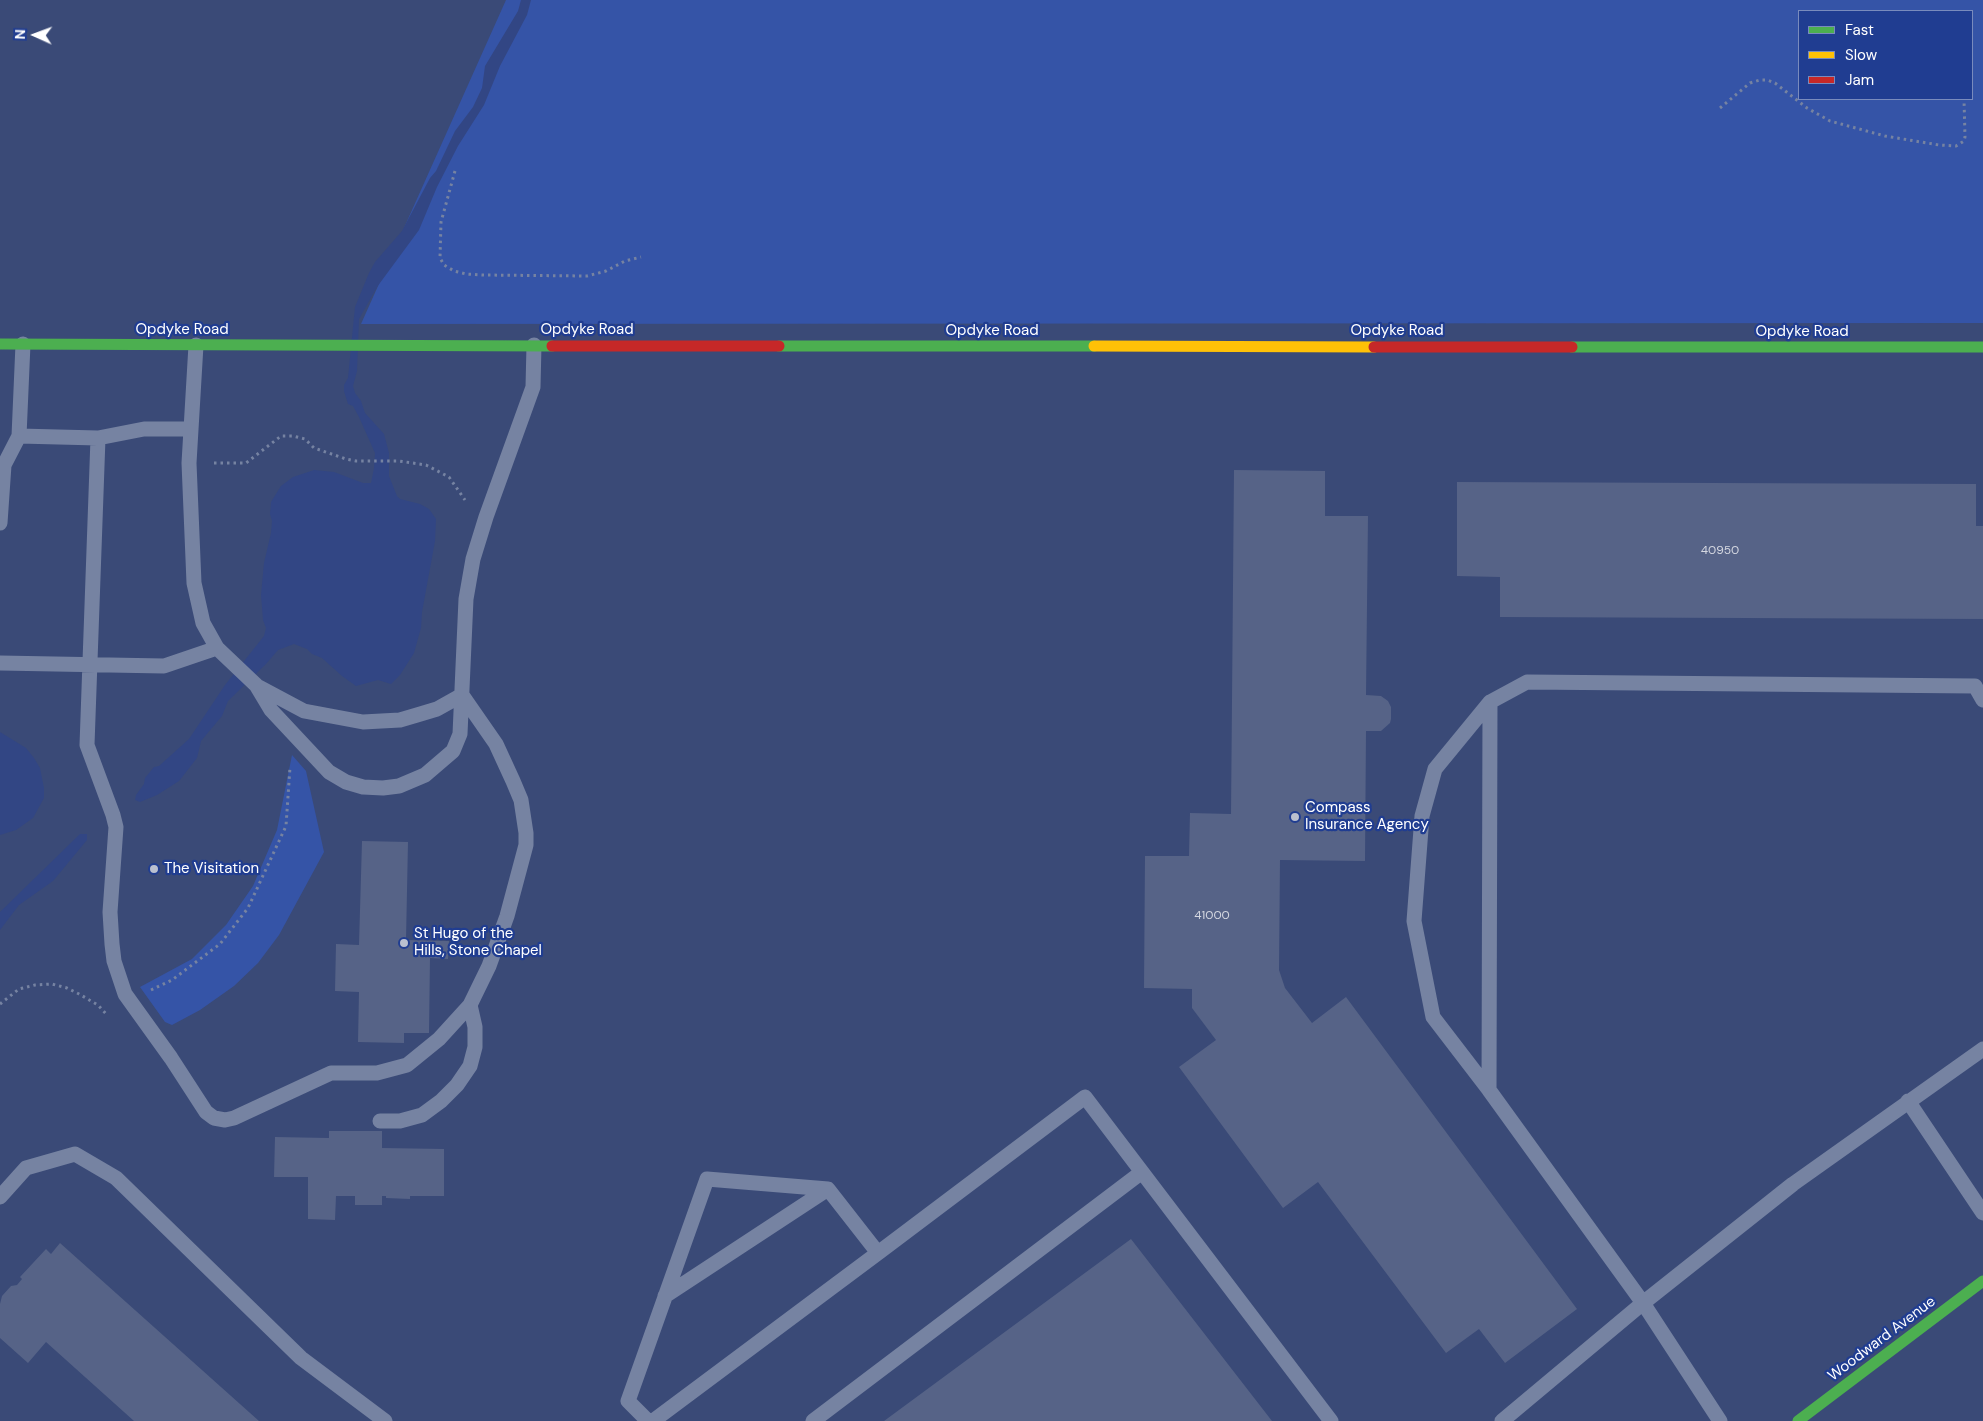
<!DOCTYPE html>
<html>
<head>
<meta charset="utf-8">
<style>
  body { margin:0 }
  #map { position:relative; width:1983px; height:1421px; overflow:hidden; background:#3a4a77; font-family:"DM Sans",sans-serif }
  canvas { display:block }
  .legend { position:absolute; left:1798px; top:10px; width:175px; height:90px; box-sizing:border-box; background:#203d91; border:1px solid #798bbd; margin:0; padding:6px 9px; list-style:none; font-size:15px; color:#fff }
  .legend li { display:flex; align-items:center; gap:10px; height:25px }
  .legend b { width:25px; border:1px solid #798bbd }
  .north { position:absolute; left:10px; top:10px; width:50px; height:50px; -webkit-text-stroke:4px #203d91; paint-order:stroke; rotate:272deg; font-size:14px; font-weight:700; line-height:20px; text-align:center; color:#fff }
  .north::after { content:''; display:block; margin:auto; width:18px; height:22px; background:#fff; clip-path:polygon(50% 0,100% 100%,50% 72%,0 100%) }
</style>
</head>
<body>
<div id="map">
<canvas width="1983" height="1421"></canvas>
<ul class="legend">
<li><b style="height:6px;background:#4caf50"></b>Fast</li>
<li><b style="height:6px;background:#ffc107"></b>Slow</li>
<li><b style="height:6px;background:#c62828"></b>Jam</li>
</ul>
<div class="north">N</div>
</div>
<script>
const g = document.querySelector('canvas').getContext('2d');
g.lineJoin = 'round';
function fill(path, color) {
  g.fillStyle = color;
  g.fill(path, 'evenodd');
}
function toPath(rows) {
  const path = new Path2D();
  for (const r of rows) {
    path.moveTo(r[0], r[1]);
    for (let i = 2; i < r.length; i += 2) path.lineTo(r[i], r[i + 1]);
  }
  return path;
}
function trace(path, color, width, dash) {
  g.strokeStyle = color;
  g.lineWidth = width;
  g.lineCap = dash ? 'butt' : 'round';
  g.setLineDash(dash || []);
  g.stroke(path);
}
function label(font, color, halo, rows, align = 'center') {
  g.font = font + ' "DM Sans",sans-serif';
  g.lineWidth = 4.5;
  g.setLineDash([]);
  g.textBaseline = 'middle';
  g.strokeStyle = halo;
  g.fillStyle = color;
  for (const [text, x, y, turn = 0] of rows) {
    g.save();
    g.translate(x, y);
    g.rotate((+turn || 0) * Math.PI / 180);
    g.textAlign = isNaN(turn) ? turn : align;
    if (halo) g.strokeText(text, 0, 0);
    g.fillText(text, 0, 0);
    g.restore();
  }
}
const green = toPath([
  [506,0,1983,0,1983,323,361,324],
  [1799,11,1972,11,1972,99,1799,99],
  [292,755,306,771,324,852,279,935,258,963,234,986,200,1010,172,1025,165,1022,140,987,192,959,226,925,253,886,277,830]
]);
const water = toPath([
  [521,0,531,0,527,15,500,66,484,105,458,146,437,187,419,230,377,287,359,319,357,371,353,386,355,393,361,401,365,413,384,434,389,453,389,476,397,496,400,499,420,504,429,509,436,519,435,541,422,612,421,628,414,653,400,675,391,684,378,680,356,686,342,676,322,658,312,654,307,649,294,644,278,650,266,664,228,701,222,716,201,741,197,758,179,781,157,795,140,802,135,800,136,795,144,784,145,778,154,767,159,766,189,739,225,685,264,636,266,628,263,620,261,595,264,563,271,533,272,521,270,514,271,502,281,486,293,477,314,470,334,472,363,483,371,483,374,468,375,453,359,417,353,406,348,404,344,391,344,385,348,378,355,307,369,273,375,262,402,231,430,178,436,171,455,131,473,107,482,88,485,66,518,11],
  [0,732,26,748,34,758,40,768,44,788,44,798,33,818,16,830,0,835],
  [80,834,87,834,87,840,53,881,19,905,0,930,0,912]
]);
const building = toPath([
  [1234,470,1325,471,1325,516,1368,516,1366,695,1381,696,1388,701,1391,707,1391,719,1390,723,1381,731,1366,731,1365,861,1280,860,1279,970,1285,988,1312,1023,1346,997,1577,1309,1505,1363,1479,1329,1446,1353,1318,1182,1283,1208,1179,1067,1216,1040,1192,1008,1192,989,1144,988,1145,856,1189,856,1190,813,1231,814],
  [1457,482,1976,484,1976,526,1983,526,1983,619,1500,617,1500,577,1457,576],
  [362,841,408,842,406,940,449,941,448,959,430,958,429,1033,404,1033,404,1043,358,1042,359,992,335,991,336,944,359,945],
  [329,1131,382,1131,382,1148,444,1149,444,1196,410,1196,410,1199,386,1198,386,1196,382,1196,382,1205,355,1205,355,1196,336,1196,335,1220,308,1219,308,1177,274,1177,275,1137,329,1138],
  [1131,1239,1272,1421,884,1421],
  [60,1243,259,1421,134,1421,46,1342,28,1363,0,1338,0,1304,2,1296,11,1286,17,1285,22,1279,20,1277,46,1249,51,1254]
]);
const path = toPath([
  [1720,108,1750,83,1760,80,1767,80,1775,83,1807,108,1830,121,1885,136,1939,145,1956,146,1964,141,1965,137,1964,99],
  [455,171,441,222,440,258,444,265,454,271,466,274,482,275,587,276,606,271,625,261,641,257],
  [214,463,246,463,281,436,293,436,305,439,314,448,346,459,356,461,399,461,426,465,449,477,465,500],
  [151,990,172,980,220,944,248,908,286,826,290,767],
  [0,1004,19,989,35,985,52,984,67,988,79,994,98,1005,107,1015]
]);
const lane = toPath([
  [196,345,189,463,194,583,203,623,217,648,256,685,271,710,329,772,346,782,363,787,383,788,399,786,425,775,453,751,460,734,466,599,473,559,486,517,533,387,534,345],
  [19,436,98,438,144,429,189,429],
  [98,438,87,745,113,815,116,827,110,912,112,944,114,961,125,994,171,1058,206,1112,214,1118,225,1120,234,1118,331,1073,377,1073,407,1065,439,1039,470,1005,489,966,507,916,526,845,526,833,521,800,513,781,496,744,462,695],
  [0,523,4,465,19,436,23,344],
  [0,663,164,666,217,648],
  [259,687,304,711,363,722,400,720,417,715,437,709,462,695],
  [1489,1090,1433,1017,1414,921,1422,816,1435,769,1490,702],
  [1908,1101,1983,1213],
  [380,1121,400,1121,422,1115,441,1101,457,1085,470,1066,475,1047,475,1027,470,1005],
  [0,1197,26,1168,75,1154,116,1178,301,1358,385,1421],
  [665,1296,828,1189],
  [648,1421,628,1401,707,1179,828,1189,878,1253,1085,1097,1331,1421],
  [653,1421,878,1253],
  [813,1421,1142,1172],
  [1502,1421,1643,1303,1793,1184,1983,1049],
  [1720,1421,1643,1303,1489,1090,1490,702,1527,682,1975,686,1983,700]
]);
const fast = toPath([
  [0,344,552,346],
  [779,346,1094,346],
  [1572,347,1983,347],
  [1798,1421,1983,1281]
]);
const slow = toPath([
  [1094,346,1374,347]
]);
const jam = toPath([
  [552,346,779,346],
  [1374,347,1572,347]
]);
const markers = [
  [1295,817,5,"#bac0cf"],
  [154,869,5,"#bac0cf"],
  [404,943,5,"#bac0cf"]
];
const numberNames = [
  ["40950",1720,551],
  ["41000",1212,916]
];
const streetNames = [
  ["Opdyke Road",182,330],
  ["Opdyke Road",587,330],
  ["Opdyke Road",992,331],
  ["Opdyke Road",1397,331],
  ["Opdyke Road",1802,332],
  ["Woodward Avenue",1882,1339,-37]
];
const poiNames = [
  ["Compass",1305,808],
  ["Insurance Agency",1305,825],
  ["The Visitation",164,869],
  ["St Hugo of the",414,934],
  ["Hills, Stone Chapel",414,951]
];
fill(green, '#3554a7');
fill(water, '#324684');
fill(building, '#566387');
trace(path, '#7683a2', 3, [2.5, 4]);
trace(lane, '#7683a2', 15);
trace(fast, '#4caf50', 11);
trace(slow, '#ffc107', 11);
trace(jam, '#c62828', 11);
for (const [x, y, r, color] of markers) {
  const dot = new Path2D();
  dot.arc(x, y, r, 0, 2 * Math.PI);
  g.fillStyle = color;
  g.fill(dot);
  trace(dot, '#203d91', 2);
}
label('12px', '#d5d8e1', null, numberNames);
label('15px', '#fff', '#203d91', streetNames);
label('15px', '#fff', '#203d91', poiNames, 'left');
</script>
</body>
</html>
